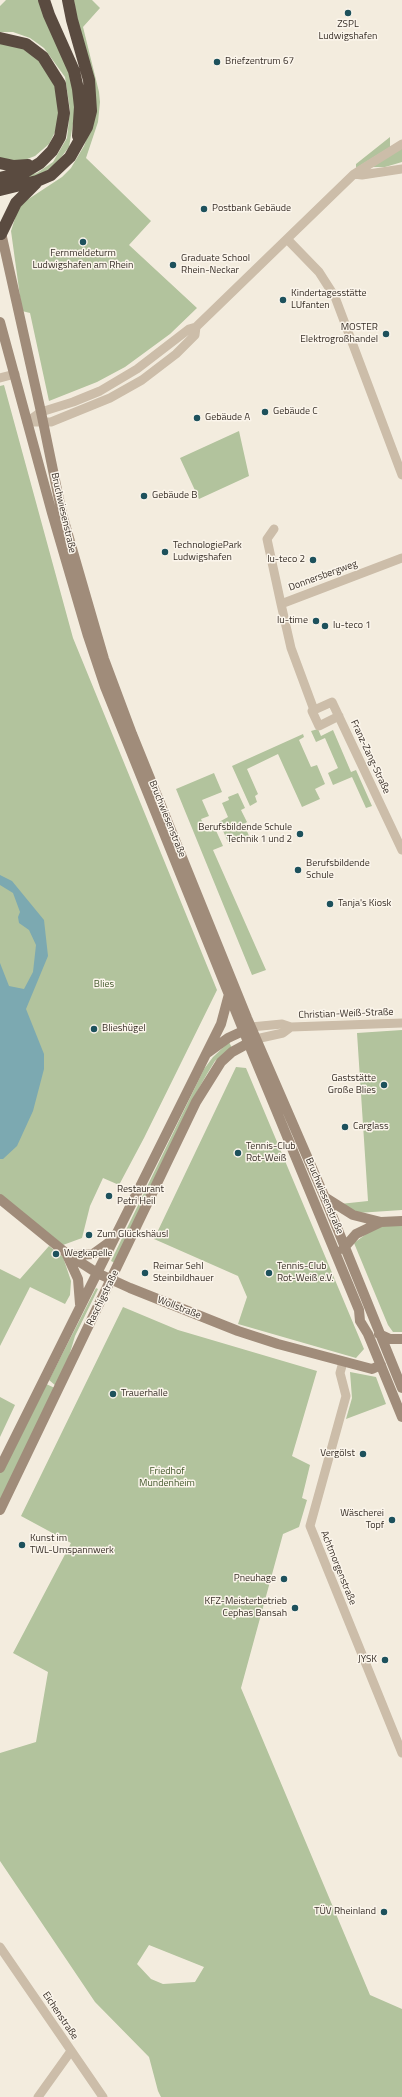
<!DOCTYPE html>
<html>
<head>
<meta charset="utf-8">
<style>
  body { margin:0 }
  canvas { display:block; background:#f3ecde }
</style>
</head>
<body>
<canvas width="402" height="2097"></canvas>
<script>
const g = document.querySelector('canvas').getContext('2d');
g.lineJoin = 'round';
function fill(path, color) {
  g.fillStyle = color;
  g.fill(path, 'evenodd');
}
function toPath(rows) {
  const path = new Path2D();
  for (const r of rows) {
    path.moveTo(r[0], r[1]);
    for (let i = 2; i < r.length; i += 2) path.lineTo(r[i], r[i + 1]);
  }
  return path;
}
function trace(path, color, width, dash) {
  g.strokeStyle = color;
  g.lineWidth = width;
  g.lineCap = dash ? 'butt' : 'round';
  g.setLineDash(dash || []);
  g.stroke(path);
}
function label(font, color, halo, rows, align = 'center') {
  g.font = font + ' "Titillium Web",sans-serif';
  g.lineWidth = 3;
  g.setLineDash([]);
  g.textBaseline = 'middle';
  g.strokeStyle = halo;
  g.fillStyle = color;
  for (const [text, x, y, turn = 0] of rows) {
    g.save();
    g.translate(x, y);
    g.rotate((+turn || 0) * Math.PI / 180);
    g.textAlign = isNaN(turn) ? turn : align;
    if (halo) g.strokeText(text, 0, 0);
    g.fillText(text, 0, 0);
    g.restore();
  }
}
const green = toPath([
  [6,0,41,0,70,76,76,106,69,147,56,164,39,176,0,186,0,182,37,173,53,162,67,138,70,110,65,77,44,48,30,38,13,32,0,32,0,6],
  [74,0,92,0,100,8,83,27,99,92,100,102,98,122,86,158,151,221,129,245,197,308,170,334,125,367,97,382,49,401,30,313,22,311,11,231,18,209,24,202,62,177,71,168,84,146,92,124],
  [0,43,23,48,44,64,61,98,56,130,49,144,35,156,22,161,0,159],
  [390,137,390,147,356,168,356,164],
  [402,148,402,162,385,167,371,167],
  [4,385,73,638,217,990,144,1138,119,1185,103,1178,90,1206,82,1238,63,1245,0,1194,0,386],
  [239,431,249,476,199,499,180,458],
  [318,729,321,736,333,730,351,772,356,770,372,806,366,808,352,777,333,785,328,773,338,768,325,738,316,742,311,731],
  [303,734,304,737,299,740,311,767,317,765,325,784,315,789,320,799,302,807,278,754,247,769,258,794,255,796,257,802,250,806,232,766],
  [214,773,222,792,202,800,209,816,201,819,205,828,213,824,223,846,213,850,266,970,252,975,176,789],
  [238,793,245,808,241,810,247,822,244,824,249,836,229,844,219,822,228,817,222,803,229,800,228,797],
  [402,1030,402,1210,342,1214,340,1204,368,1201,357,1033],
  [229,1042,232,1048,215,1061,207,1074,190,1104,115,1263,111,1261,204,1069,213,1057],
  [236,1067,246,1068,364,1349,356,1358,238,1324,247,1297,238,1276,154,1239],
  [402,1225,402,1332,393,1332,388,1325,354,1243,377,1226],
  [49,1246,63,1257,71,1281,70,1295,65,1304,30,1287,0,1346,0,1269,20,1279],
  [96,1288,98,1289,75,1336,67,1363,56,1386,49,1380],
  [123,1307,178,1330,317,1371,292,1456,310,1465,302,1498,307,1500,299,1527,283,1534,241,1688,370,1995,402,2009,402,2097,161,2097,158,2091,149,2057,95,2002,0,1861,0,1753,36,1742,48,1672,13,1653,71,1543,21,1516],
  [149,1945,204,1967,195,1982,163,1984,151,1979,137,1964],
  [350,1372,376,1377,386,1404,346,1419,352,1398],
  [42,1382,59,1390,0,1510,0,1468],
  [0,1397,15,1405,0,1437]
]);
const water = toPath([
  [0,875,12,881,44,920,48,956,26,1009,44,1054,44,1069,33,1111,17,1146,3,1159,0,1159,0,963,9,986,24,989,33,972,36,945,29,930,19,923,18,917,20,912,13,893,0,885]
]);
const street = toPath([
  [354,174,362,175,402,169],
  [287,239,319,272,335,297,402,475],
  [0,378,15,374],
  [27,422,41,412,73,402,100,391,137,369,189,329,196,327,354,174,402,144],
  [27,422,51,422,110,398,142,380,176,354,195,335,196,327],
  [274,529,267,539,281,604,402,558],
  [281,604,291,648,314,710],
  [339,716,319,726,312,711,332,702,402,850],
  [245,1030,251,1027,282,1024,291,1027,402,1023],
  [256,1039,283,1033,291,1027],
  [343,1362,340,1373,346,1396,310,1526,402,1753],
  [0,1947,103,2097],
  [38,2097,71,2051]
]);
const secondary = toPath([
  [0,228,41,412,62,514,104,659,132,734,247,1018,325,1198,402,1388],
  [0,322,52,513,88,636,105,687,252,1052,359,1310,360,1321,368,1334,402,1417],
  [206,1054,228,1038,243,1031],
  [326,1198,353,1215,381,1222,402,1221],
  [0,1199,66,1253,97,1273,130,1288,238,1331,278,1344,372,1369,381,1365],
  [343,1249,356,1234,381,1222],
  [70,1254,76,1255,93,1254,111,1241],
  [67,1255,78,1279,80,1304],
  [379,1334,390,1339,402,1339],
  [0,1468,221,1024,229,994],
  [0,1510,196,1102,221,1062,232,1052,254,1040]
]);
const highway = toPath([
  [44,0,49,15,74,71,78,89,80,107,78,136],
  [0,38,26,44,43,57,60,84,64,113,60,137,52,151,40,163,25,172,0,178],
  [0,163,14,166,28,165],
  [0,190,37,181,51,175,70,157,87,127,91,111,89,80,72,20,68,0],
  [1,234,16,203,36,183]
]);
const markers = [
  [348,13,4,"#1d515c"],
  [217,62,4,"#1d515c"],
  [204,209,4,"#1d515c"],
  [83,242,4,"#1d515c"],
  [173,265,4,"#1d515c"],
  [283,300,4,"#1d515c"],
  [386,334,4,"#1d515c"],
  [265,412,4,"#1d515c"],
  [197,418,4,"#1d515c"],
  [144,496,4,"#1d515c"],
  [165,552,4,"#1d515c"],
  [313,560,4,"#1d515c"],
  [316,621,4,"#1d515c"],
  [325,626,4,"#1d515c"],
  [300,834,4,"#1d515c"],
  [298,870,4,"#1d515c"],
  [330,904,4,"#1d515c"],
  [94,1029,4,"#1d515c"],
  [384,1085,4,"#1d515c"],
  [345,1127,4,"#1d515c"],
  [238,1153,4,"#1d515c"],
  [109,1196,4,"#1d515c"],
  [89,1235,4,"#1d515c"],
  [56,1254,4,"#1d515c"],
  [145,1273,4,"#1d515c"],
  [269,1273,4,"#1d515c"],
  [113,1394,4,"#1d515c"],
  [363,1454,4,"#1d515c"],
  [392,1520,4,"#1d515c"],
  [22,1545,4,"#1d515c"],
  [284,1579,4,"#1d515c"],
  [295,1608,4,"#1d515c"],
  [385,1660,4,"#1d515c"],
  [384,1912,4,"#1d515c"]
];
const poiNames = [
  ["ZSPL",348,25,"center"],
  ["Ludwigshafen",348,37,"center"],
  ["Briefzentrum 67",225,62],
  ["Postbank Gebäude",212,209],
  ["Fernmeldeturm",83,254,"center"],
  ["Ludwigshafen am Rhein",83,266,"center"],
  ["Graduate School",181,259],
  ["Rhein-Neckar",181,271],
  ["Kindertagesstätte",291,294],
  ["LUfanten",291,306],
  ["MOSTER",378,328,"right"],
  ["Elektrogroßhandel",378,340,"right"],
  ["Gebäude C",273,412],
  ["Gebäude A",205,418],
  ["Gebäude B",152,496],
  ["TechnologiePark",173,546],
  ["Ludwigshafen",173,558],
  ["lu-teco 2",305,560,"right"],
  ["lu-time",308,621,"right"],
  ["lu-teco 1",333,626],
  ["Berufsbildende Schule",292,828,"right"],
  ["Technik 1 und 2",292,840,"right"],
  ["Berufsbildende",306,864],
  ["Schule",306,876],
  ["Tanja's Kiosk",338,904],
  ["Blieshügel",102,1029],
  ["Gaststätte",376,1079,"right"],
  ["Große Blies",376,1091,"right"],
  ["Carglass",353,1127],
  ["Tennis-Club",246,1147],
  ["Rot-Weiß",246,1159],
  ["Restaurant",117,1190],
  ["Petri Heil",117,1202],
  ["Zum Glückshäusl",97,1235],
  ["Wegkapelle",64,1254],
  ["Reimar Sehl",153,1267],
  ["Steinbildhauer",153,1279],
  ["Tennis-Club",277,1267],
  ["Rot-Weiß e.V.",277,1279],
  ["Trauerhalle",121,1394],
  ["Vergölst",355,1454,"right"],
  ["Wäscherei",384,1514,"right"],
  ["Topf",384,1526,"right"],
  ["Kunst im",30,1539],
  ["TWL-Umspannwerk",30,1551],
  ["Pneuhage",276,1579,"right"],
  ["KFZ-Meisterbetrieb",287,1602,"right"],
  ["Cephas Bansah",287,1614,"right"],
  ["JYSK",377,1660,"right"],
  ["TÜV Rheinland",376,1912,"right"]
];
const streetNames = [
  ["Bruchwiesenstraße",63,513,77],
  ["Donnersbergweg",323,576,-20],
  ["Franz-Zang-Straße",370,757,65],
  ["Bruchwiesenstraße",167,819,68],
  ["Christian-Weiß-Straße",346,1014,-2],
  ["Bruchwiesenstraße",324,1196,67],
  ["Raschigstraße",103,1298,-64],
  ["Wollstraße",179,1308,21],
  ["Achtmorgenstraße",338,1568,68],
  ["Eichenstraße",60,2016,56]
];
const parkNames = [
  ["Blies",104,985],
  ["Friedhof",167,1472],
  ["Mundenheim",167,1484]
];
fill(green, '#b2c39d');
fill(water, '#7ca9b1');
trace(street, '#ccbda9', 9);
trace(secondary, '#a08c7a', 10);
trace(highway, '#5a4b40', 12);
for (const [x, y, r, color] of markers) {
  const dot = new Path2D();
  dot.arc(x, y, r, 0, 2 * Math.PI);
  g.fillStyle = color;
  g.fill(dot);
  trace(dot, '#fbf5eb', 1.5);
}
label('10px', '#393029', '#fbf5eb', poiNames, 'left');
label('10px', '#393029', '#fbf5eb', streetNames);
label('10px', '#43582c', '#fbf5eb', parkNames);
</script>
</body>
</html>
